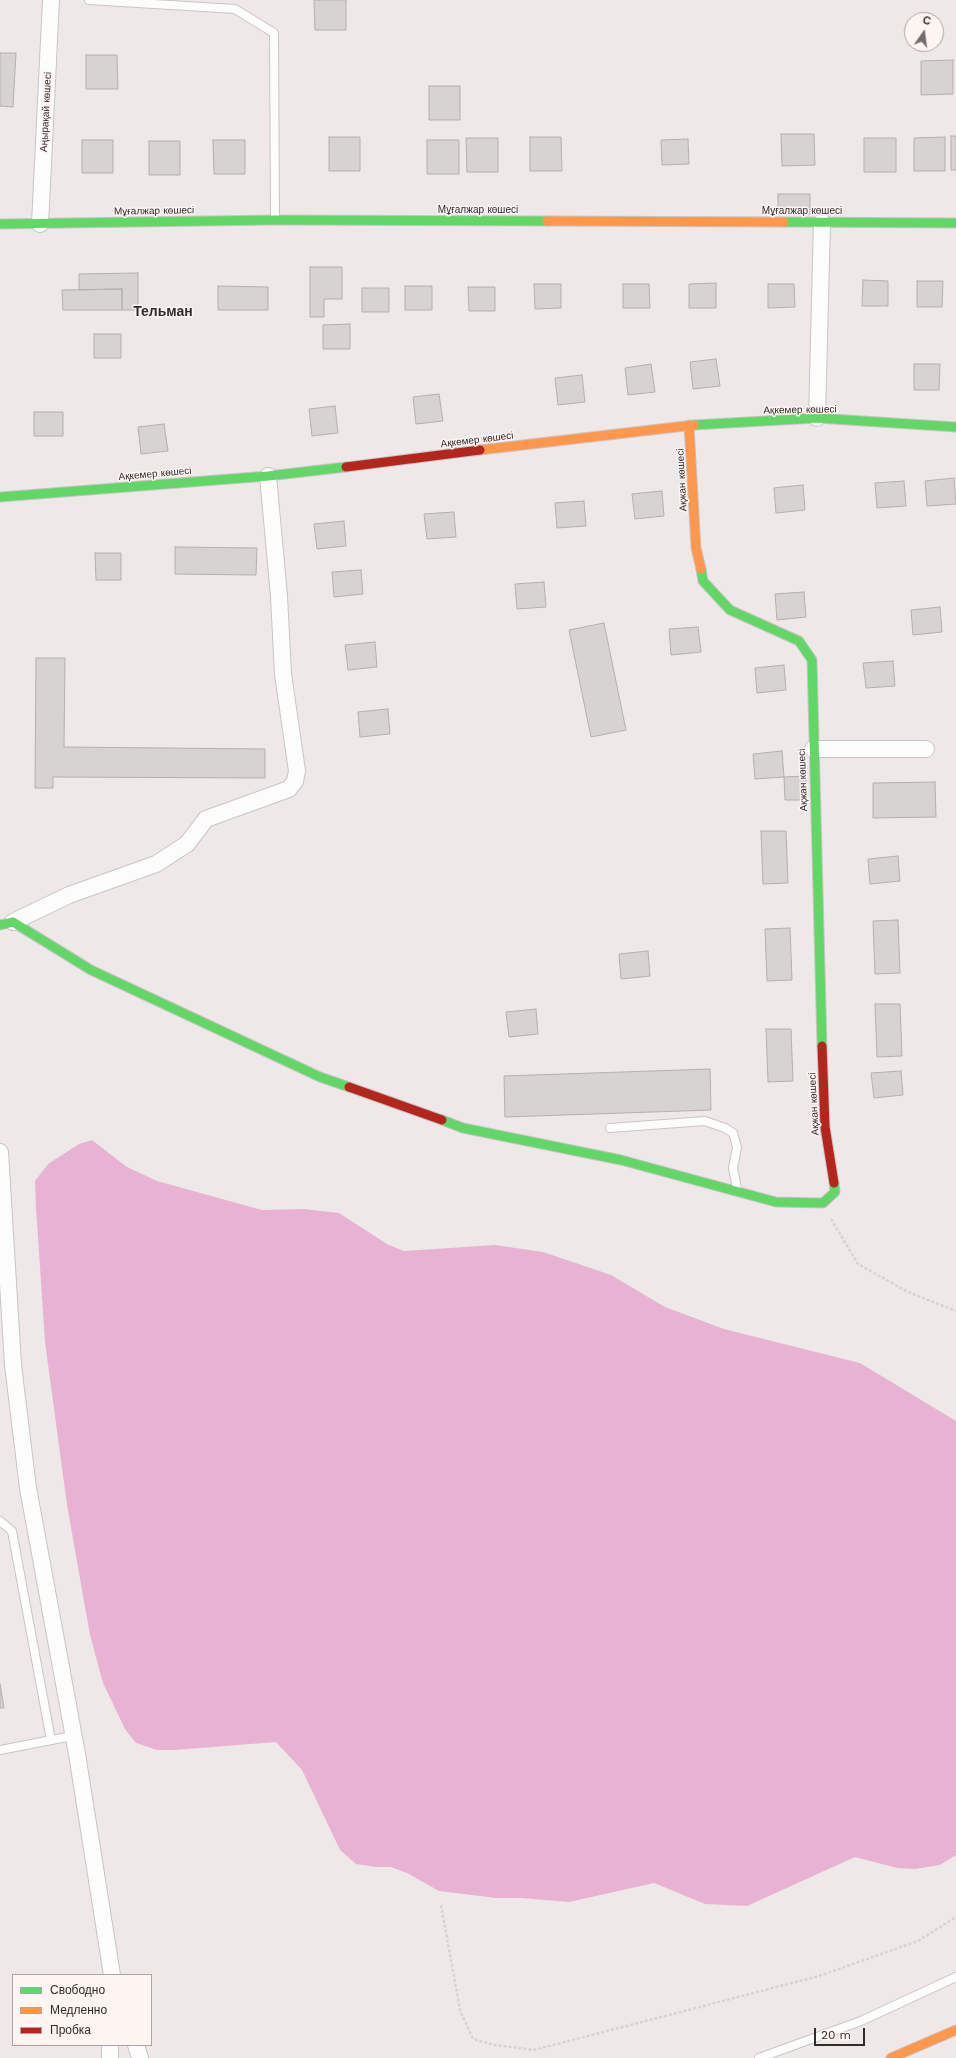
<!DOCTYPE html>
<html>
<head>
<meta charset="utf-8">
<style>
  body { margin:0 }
  #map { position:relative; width:956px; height:2058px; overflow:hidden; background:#eee9e8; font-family:"Work Sans",sans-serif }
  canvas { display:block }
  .legend { position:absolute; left:12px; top:1974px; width:140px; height:72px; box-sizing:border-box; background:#fef4f2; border:1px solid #aca4a3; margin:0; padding:5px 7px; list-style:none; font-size:12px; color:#302c2c }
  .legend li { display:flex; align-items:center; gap:8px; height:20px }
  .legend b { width:20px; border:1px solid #aca4a3 }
  .north { position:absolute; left:904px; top:12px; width:40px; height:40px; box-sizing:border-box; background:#fef4f2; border:1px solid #aca4a3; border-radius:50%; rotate:14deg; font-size:11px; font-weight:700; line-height:16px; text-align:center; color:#302c2c }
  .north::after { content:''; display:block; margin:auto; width:14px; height:18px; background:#726e6e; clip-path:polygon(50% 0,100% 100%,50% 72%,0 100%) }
  .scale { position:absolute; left:814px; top:2028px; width:51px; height:18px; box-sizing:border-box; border:2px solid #302c2c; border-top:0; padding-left:5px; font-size:12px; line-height:14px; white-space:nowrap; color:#302c2c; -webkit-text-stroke:3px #fef4f2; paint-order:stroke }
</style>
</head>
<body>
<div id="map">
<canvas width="956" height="2058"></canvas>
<ul class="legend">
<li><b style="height:5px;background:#63d668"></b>Свободно</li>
<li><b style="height:5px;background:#ff974d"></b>Медленно</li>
<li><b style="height:5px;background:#b3261e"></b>Пробка</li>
</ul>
<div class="north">С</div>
<div class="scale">20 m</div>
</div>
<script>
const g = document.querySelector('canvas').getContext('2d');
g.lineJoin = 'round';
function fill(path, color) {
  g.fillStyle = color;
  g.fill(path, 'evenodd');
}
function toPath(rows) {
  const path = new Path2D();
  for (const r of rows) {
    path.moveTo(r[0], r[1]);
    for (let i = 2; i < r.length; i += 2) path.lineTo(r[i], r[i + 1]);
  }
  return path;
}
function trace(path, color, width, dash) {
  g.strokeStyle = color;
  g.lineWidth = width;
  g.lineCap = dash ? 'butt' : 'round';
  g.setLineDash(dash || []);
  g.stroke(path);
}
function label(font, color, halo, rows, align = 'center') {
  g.font = font + ' "Work Sans",sans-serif';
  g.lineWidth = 3;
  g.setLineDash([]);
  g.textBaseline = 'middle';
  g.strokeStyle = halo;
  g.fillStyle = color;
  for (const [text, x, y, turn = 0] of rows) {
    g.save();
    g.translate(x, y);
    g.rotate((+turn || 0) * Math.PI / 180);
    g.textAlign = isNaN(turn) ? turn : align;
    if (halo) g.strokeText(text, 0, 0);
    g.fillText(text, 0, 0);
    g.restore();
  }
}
const water = toPath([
  [92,1140,127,1167,157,1181,262,1210,304,1209,339,1213,387,1244,404,1251,495,1245,543,1252,611,1275,665,1307,724,1329,860,1363,956,1421,956,1855,940,1865,915,1869,897,1868,855,1857,747,1906,705,1904,654,1883,569,1902,522,1898,496,1898,439,1891,407,1873,391,1867,376,1867,356,1864,340,1850,302,1770,276,1742,175,1750,157,1750,136,1743,125,1729,103,1683,90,1635,67,1505,45,1342,36,1208,35,1181,48,1164,79,1144]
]);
const building = toPath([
  [314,0,346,0,346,30,315,30,314,0],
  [0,53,16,53,13,107,0,106,0,53],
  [86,55,117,55,118,89,86,89,86,55],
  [953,60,953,94,921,95,921,61,953,60],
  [429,86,460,86,460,120,429,120,429,86],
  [781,134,814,134,815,165,782,166,781,134],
  [951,136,956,136,956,170,951,170,951,136],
  [329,137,360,137,360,171,329,171,329,137],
  [530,137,561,137,562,171,530,171,530,137],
  [945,137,945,171,914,171,914,138,945,137],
  [466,138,498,138,498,172,467,172,466,138],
  [864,138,896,138,896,172,864,172,864,138],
  [688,139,689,164,662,165,661,140,688,139],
  [82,140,113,140,113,173,82,173,82,140],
  [213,140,245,140,245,174,214,174,213,140],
  [427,140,459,140,459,174,427,174,427,140],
  [149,141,180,141,180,175,149,175,149,141],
  [778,194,810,194,810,214,778,214,778,194],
  [310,267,342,267,342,299,324,299,324,317,310,317,310,267],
  [138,273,138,310,122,310,122,289,79,290,79,274,138,273],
  [863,280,888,281,888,306,862,306,863,280],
  [917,281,943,281,942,307,917,307,917,281],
  [716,283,716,308,689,308,689,284,716,283],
  [534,284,561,284,561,308,535,309,534,284],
  [623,284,649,284,650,308,623,308,623,284],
  [768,284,794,284,795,307,768,308,768,284],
  [218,286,268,287,268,310,218,310,218,286],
  [405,286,432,286,432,310,405,310,405,286],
  [468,287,495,287,495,311,469,311,468,287],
  [362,288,389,288,389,312,362,312,362,288],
  [122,289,122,310,63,310,62,290,122,289],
  [350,324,350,349,323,349,323,325,350,324],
  [94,334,121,334,121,358,94,358,94,334],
  [716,359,720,386,693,389,690,362,716,359],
  [651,364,655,392,628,395,625,368,651,364],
  [914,364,940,364,939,390,914,390,914,364],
  [582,375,585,402,558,405,555,378,582,375],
  [439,394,443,421,416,424,413,397,439,394],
  [335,406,338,433,312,436,309,409,335,406],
  [34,412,63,412,63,436,34,436,34,412],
  [164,424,168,451,141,454,138,427,164,424],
  [954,478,956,504,927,506,925,481,954,478],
  [904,481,906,506,877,508,875,483,904,481],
  [803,485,805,510,776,513,774,488,803,485],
  [662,491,664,516,635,519,632,494,662,491],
  [584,501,586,526,557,528,555,503,584,501],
  [454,512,456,537,427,539,424,514,454,512],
  [344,521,346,546,317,549,314,524,344,521],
  [175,547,257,548,256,575,175,574,175,547],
  [95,553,121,553,121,580,96,580,95,553],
  [361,570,363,594,334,597,332,572,361,570],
  [544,582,546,607,517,609,515,584,544,582],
  [804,592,806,617,777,620,775,594,804,592],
  [940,607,942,632,913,635,911,610,940,607],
  [604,623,626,730,591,737,569,630,604,623],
  [698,627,701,652,671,655,669,629,698,627],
  [375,642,377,667,348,670,345,645,375,642],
  [36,658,65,658,64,747,265,749,265,778,53,777,53,788,35,788,36,658],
  [893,661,895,686,866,688,863,663,893,661],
  [784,665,786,690,757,693,755,668,784,665],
  [388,709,390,734,360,737,358,712,388,709],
  [782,751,784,777,755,779,753,754,782,751],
  [806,776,806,800,785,800,784,777,806,776],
  [935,782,936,817,873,818,873,783,935,782],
  [761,831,786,831,788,883,763,884,761,831],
  [898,856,900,881,870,884,868,859,898,856],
  [898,920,900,973,875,974,873,921,898,920],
  [790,928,792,980,767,981,765,929,790,928],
  [648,951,650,976,621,979,619,954,648,951],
  [875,1004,900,1004,902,1056,877,1057,875,1004],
  [536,1009,538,1034,509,1037,506,1012,536,1009],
  [766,1029,791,1029,793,1081,768,1082,766,1029],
  [710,1069,711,1110,505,1117,504,1076,710,1069],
  [901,1071,903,1095,874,1098,871,1073,901,1071],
  [0,1684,4,1708,0,1708,0,1684]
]);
const path = toPath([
  [831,1219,858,1264,908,1292,956,1311],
  [441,1905,460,2010,473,2039,495,2045,534,2050,819,1976,918,1941,956,1917]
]);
const lane = toPath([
  [89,0,235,9,274,33,275,219],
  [610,1128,705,1121,725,1128,733,1133,737,1147,733,1168,737,1189],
  [0,1521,12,1531,51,1740],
  [0,1750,72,1736],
  [759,2058,861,2021,956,1977]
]);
const street = toPath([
  [40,224,51,0],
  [817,418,822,222],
  [813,749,926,749],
  [13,922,69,895,156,864,187,844,206,819,289,789,295,781,297,771,283,674,279,596,268,476],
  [0,1152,13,1365,28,1488,77,1754,112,1975],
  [110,2045,110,2058],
  [136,2045,140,2058]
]);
const fast = toPath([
  [784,222,956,223],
  [0,224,275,220,547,221],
  [694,425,817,418,956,427],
  [0,497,268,476,346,467],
  [701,569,703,581,730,610,799,641,812,660,822,1046],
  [0,925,13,922,91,970,320,1077,349,1087],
  [442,1120,463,1128,621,1160,776,1202,823,1203,835,1192,834,1183]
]);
const slow = toPath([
  [547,221,784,222],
  [689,425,696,548,701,569],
  [480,450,694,425],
  [891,2058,956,2030]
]);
const jam = toPath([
  [346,467,480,450],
  [822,1046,825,1127,834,1183],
  [349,1087,442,1120]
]);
const streetNames = [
  ["Аңырақай көшесі",46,112,-87],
  ["Мұғалжар көшесі",478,210],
  ["Мұғалжар көшесі",154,211,-1],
  ["Мұғалжар көшесі",802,211],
  ["Ақкемер көшесі",800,410,-1],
  ["Ақкемер көшесі",477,440,-7],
  ["Ақкемер көшесі",155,474,-5],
  ["Ақжан көшесі",682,480,-93],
  ["Ақжан көшесі",803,780,-92],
  ["Ақжан көшесі",814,1104,-93]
];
const districtNames = [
  ["Тельман",163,312]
];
fill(water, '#e8b3d2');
fill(building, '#d6d3d1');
trace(building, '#b4b0af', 1);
trace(lane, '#c9c5c4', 10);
trace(street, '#c9c5c4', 18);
trace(fast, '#c9c5c4', 11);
trace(slow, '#c9c5c4', 11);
trace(jam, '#c9c5c4', 11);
trace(path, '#d5d4d4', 2.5, [3, 2]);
trace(lane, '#fcfcfc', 8);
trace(street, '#fcfcfc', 16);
trace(fast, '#63d668', 9);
trace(slow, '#ff974d', 9);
trace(jam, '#b3261e', 9);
label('10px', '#302c2c', '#fef4f2', streetNames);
label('bold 14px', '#302c2c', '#fef4f2', districtNames);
</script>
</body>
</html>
